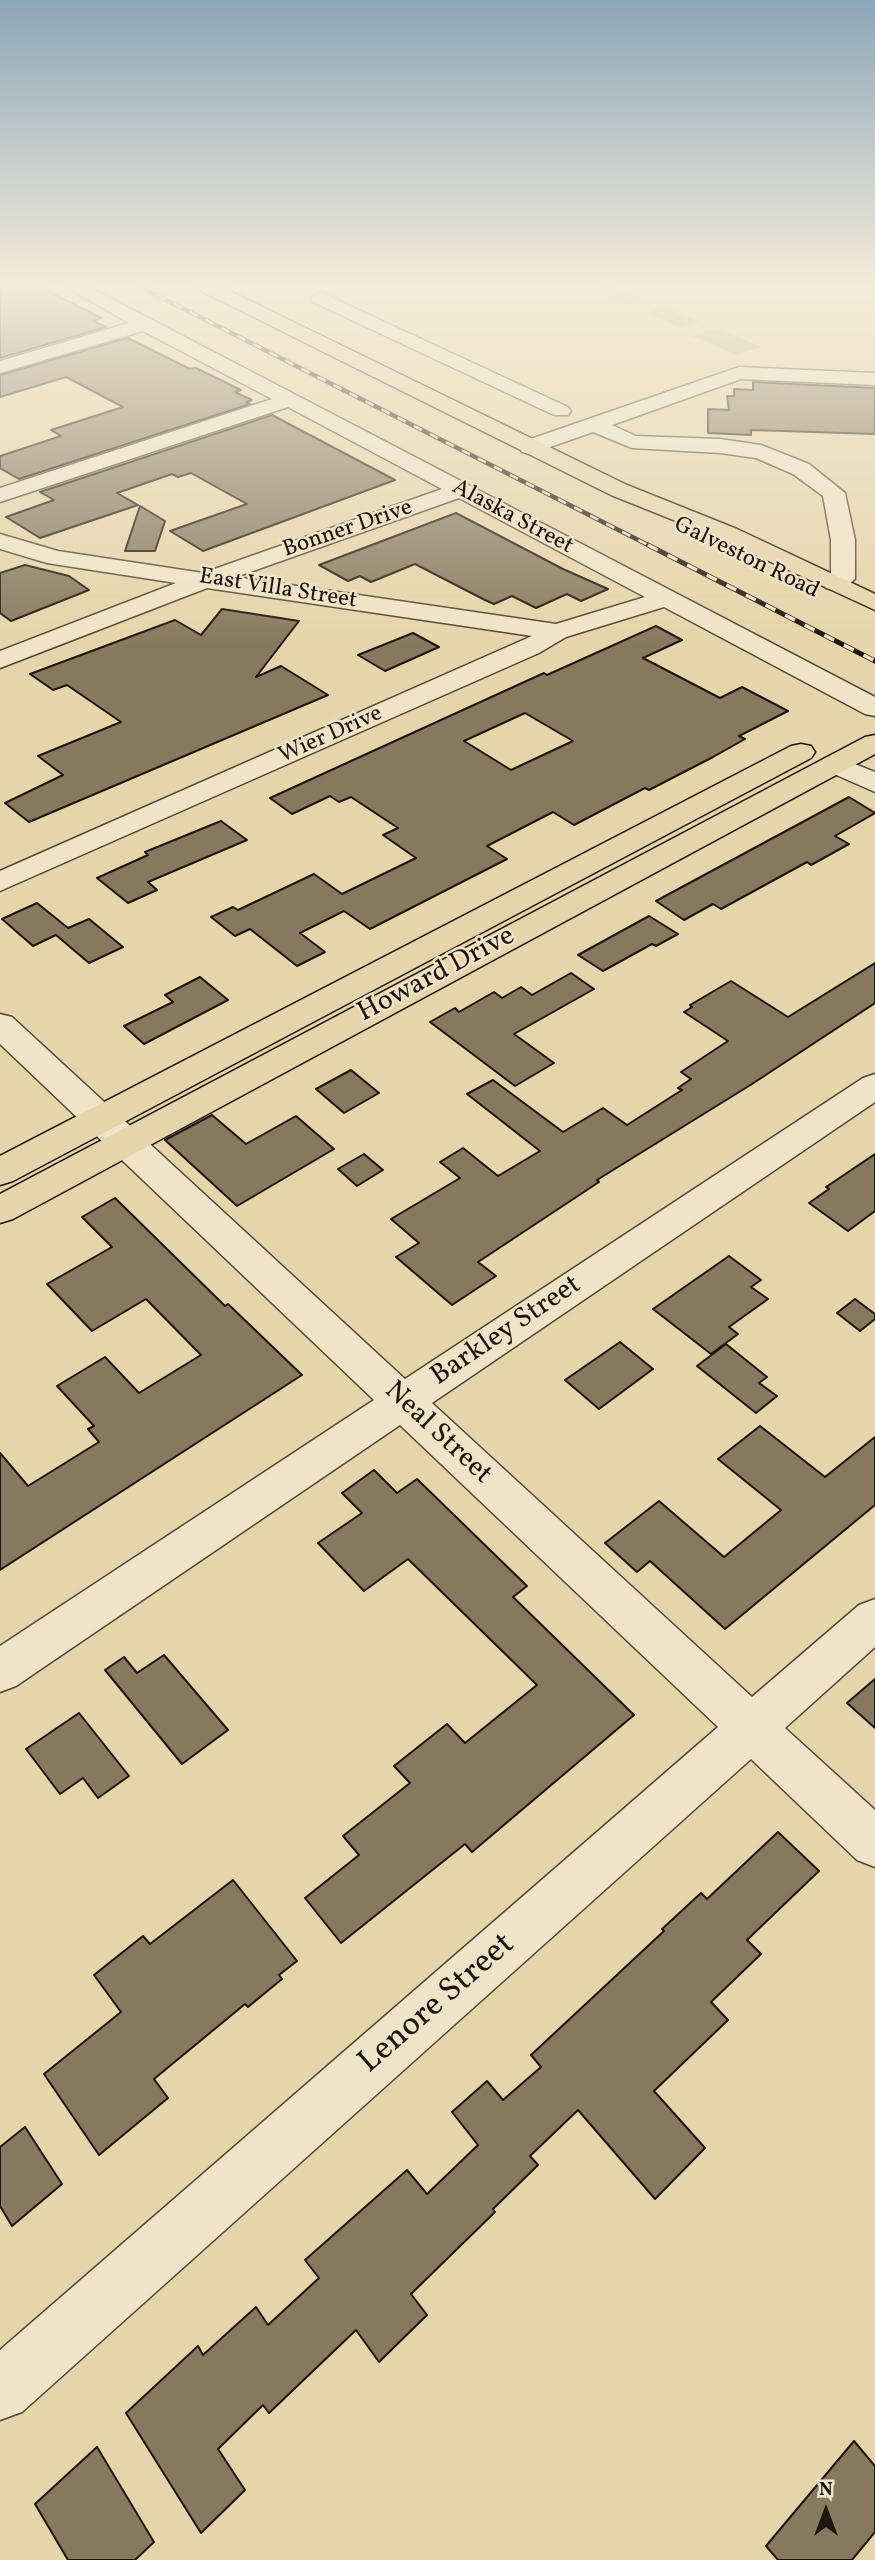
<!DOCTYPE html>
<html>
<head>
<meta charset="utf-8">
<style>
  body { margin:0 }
  #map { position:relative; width:875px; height:2560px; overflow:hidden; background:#e6d5aa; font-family:Vollkorn,serif }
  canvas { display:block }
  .north { position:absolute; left:791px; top:2476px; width:70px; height:70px; -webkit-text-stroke:5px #efe4c8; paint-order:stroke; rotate:0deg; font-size:19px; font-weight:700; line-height:28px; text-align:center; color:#1d160d }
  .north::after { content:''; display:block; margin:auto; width:24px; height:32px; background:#1d160d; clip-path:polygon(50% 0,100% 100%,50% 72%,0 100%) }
</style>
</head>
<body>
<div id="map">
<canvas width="875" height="2560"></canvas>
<div class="north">N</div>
</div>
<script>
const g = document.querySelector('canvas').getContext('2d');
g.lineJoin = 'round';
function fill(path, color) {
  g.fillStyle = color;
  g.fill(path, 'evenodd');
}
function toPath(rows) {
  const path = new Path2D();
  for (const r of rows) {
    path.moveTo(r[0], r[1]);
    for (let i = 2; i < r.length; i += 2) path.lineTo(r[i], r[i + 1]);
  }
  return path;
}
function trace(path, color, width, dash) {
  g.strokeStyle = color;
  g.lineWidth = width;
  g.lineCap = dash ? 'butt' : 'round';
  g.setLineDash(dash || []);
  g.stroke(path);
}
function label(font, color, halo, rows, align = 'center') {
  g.font = font + ' Vollkorn,serif';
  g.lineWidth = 5;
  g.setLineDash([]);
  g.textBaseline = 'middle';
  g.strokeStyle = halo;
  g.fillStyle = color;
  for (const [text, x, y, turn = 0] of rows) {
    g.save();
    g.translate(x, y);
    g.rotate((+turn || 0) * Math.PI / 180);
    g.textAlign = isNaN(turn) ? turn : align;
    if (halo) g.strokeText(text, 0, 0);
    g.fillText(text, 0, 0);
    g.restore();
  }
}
const green = toPath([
  [606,287,612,287,644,300,626,305,592,291],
  [664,307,700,322,682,328,646,313],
  [717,328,762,347,737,355,692,336]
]);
const building = toPath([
  [0,287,40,287,101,318,93,321,106,327,0,358,0,287],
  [128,338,190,369,196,368,241,390,235,392,252,400,246,402,250,404,19,479,0,468,0,456,61,436,51,430,123,407,66,377,0,397,0,375,128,338],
  [753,382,875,388,875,434,751,430,751,435,708,433,708,409,729,410,727,396,734,396,734,389,753,390,753,382],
  [272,415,395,480,203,551,170,531,247,504,191,473,178,477,172,474,117,493,138,505,40,538,6,517,54,500,40,492,272,415],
  [140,506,165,521,155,551,125,551,140,506],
  [456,513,563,569,608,589,581,601,567,594,536,608,512,596,494,604,485,600,415,564,371,582,360,576,348,581,319,565,456,513],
  [25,565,69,576,89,590,11,621,0,613,0,573,25,565],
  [222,609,299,621,256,677,281,666,328,695,29,822,5,803,63,775,38,756,121,722,67,685,53,690,30,674,175,620,201,635,222,609],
  [656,626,682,640,643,658,720,698,742,687,788,711,739,736,745,739,713,757,649,790,645,788,574,825,553,812,487,846,507,859,370,929,344,911,300,933,325,952,297,966,250,929,235,936,211,917,233,907,238,910,314,874,342,894,416,858,383,835,398,828,351,797,339,802,330,796,292,814,270,798,544,673,547,675,656,626],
  [525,713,573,741,511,770,464,741,525,713],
  [413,633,439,647,385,671,358,655,413,633],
  [849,797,875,813,835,836,849,844,811,865,807,862,721,909,713,904,684,920,656,901,849,797],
  [221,821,247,840,148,882,157,890,128,903,97,878,148,855,145,852,221,821],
  [37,903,68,928,89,919,123,947,89,963,56,935,33,946,2,919,37,903],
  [649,916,678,934,656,946,652,944,603,971,578,955,649,916],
  [875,963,875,1003,752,1084,597,1180,599,1182,478,1262,496,1276,452,1305,396,1257,419,1243,391,1219,460,1178,440,1162,463,1148,498,1176,540,1151,467,1094,493,1080,563,1132,603,1108,627,1125,682,1090,678,1088,691,1079,681,1072,728,1041,684,1012,692,1007,690,1005,731,981,788,1017,875,963],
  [571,973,594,989,514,1034,554,1063,515,1086,430,1022,455,1008,459,1012,494,992,502,998,521,987,532,995,571,973],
  [200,977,228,1000,144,1044,124,1026,173,1002,165,995,200,977],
  [351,1070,379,1093,344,1113,316,1089,351,1070],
  [212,1115,246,1144,296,1116,334,1149,237,1206,165,1140,212,1115],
  [364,1154,383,1170,357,1186,338,1169,364,1154],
  [875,1154,875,1211,848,1231,809,1203,829,1189,826,1187,875,1154],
  [115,1198,225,1306,228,1304,302,1375,0,1570,0,1453,28,1486,99,1442,88,1429,94,1426,57,1386,105,1357,139,1393,201,1355,146,1299,92,1331,47,1284,112,1247,82,1217,115,1198],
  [729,1256,761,1280,751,1287,768,1299,729,1327,738,1334,711,1354,653,1309,729,1256],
  [855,1299,875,1314,875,1319,860,1331,837,1313,855,1299],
  [620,1342,653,1369,599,1409,565,1380,620,1342],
  [726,1344,767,1377,759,1383,777,1396,756,1413,697,1366,726,1344],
  [760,1426,825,1477,875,1437,875,1505,725,1629,650,1561,637,1572,605,1543,659,1501,724,1557,781,1510,718,1459,760,1426],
  [374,1470,397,1493,417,1479,527,1586,513,1597,634,1715,472,1852,465,1844,341,1943,305,1898,359,1855,343,1836,410,1783,394,1766,447,1724,465,1743,537,1685,408,1559,364,1591,318,1543,362,1513,342,1493,374,1470],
  [164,1655,228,1730,182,1764,105,1670,124,1657,137,1673,164,1655],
  [875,1679,875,1728,847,1703,875,1679],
  [79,1713,129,1776,98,1798,83,1778,60,1794,26,1749,79,1713],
  [778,1832,819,1871,747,1940,761,1954,711,2002,728,2020,654,2091,705,2148,655,2199,578,2110,530,2156,538,2165,493,2209,495,2212,411,2294,427,2315,379,2362,356,2330,269,2413,263,2405,218,2449,245,2490,201,2533,126,2413,198,2346,203,2355,256,2307,268,2325,319,2278,305,2260,407,2170,427,2194,478,2145,452,2112,487,2081,503,2100,541,2067,531,2055,664,1931,662,1929,701,1893,707,1899,778,1832],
  [233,1880,297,1961,279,1975,282,1979,248,2007,245,2004,154,2079,168,2098,99,2155,44,2074,121,2012,94,1975,143,1936,150,1944,233,1880],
  [25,2127,62,2184,12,2226,0,2206,0,2147,25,2127],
  [854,2441,875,2466,875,2532,852,2560,778,2560,766,2546,854,2441],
  [97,2447,154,2542,135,2560,68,2560,35,2504,97,2447]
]);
const minor = toPath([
  [66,287,89,287,875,697,875,716,865,714,664,607,566,637,539,653,0,891,0,871,532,636,207,588,0,668,0,651,176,583,47,563,0,549,0,534,58,551,203,573,442,489,288,407,0,502,0,488,272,399,143,331,0,373,0,361,129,323,66,287],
  [459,498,645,597,556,624,236,577,459,498],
  [320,292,568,407,571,411,568,415,554,415,313,302,311,298,320,292],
  [739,367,875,373,875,385,741,379,612,425,636,436,720,439,761,445,809,464,845,493,855,540,855,579,844,588,835,590,826,588,823,583,831,576,831,540,823,496,793,474,756,458,720,453,632,448,593,432,530,454,522,452,519,447,522,442,739,367],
  [835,756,875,772,875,792,825,770,821,764,825,758,835,756],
  [0,1014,12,1017,405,1379,863,1078,875,1074,875,1102,432,1403,752,1697,859,1605,875,1599,875,1647,785,1728,875,1810,875,1867,857,1860,751,1759,22,2412,0,2420,0,2350,718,1727,400,1425,16,1686,0,1692,0,1646,374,1400,0,1044,0,1014]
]);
const major = toPath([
  [199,287,222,287,627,485,737,529,875,594,875,610,721,539,611,495,201,291,199,287],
  [875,735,875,754,13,1219,0,1223,0,1194,865,737,875,735],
  [801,744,811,746,815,752,811,758,13,1181,0,1185,0,1156,791,746,801,744]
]);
const railFar1 = toPath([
  [141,287,652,547]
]);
const rail = toPath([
  [648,545,875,661]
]);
const farStreetnames = [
  ["Alaska Street",512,518,28],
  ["Bonner Drive",348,530,-19],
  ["Galveston Road",746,559,26],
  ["East Villa Street",278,590,9],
  ["Wier Drive",331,736,-24]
];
const streetNames = [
  ["Howard Drive",437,976,-28],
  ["Barkley Street",507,1332,-34],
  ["Neal Street",437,1434,43]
];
const nearStreetnames = [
  ["Lenore Street",438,2005,-41]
];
fill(green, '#c4b58f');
fill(building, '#86795f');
trace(building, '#1d160d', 2);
trace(minor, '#4f4634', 3);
trace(major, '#1d160d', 3);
fill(minor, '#efe4c8');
fill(major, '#e6d5aa');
trace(railFar1, '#1d160d', 4.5);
trace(rail, '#1d160d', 5);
trace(railFar1, '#efe4c8', 2.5, [9]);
trace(rail, '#efe4c8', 3.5, [11]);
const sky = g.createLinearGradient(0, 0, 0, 645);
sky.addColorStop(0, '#8ca7ba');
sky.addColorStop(0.44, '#f4ecd9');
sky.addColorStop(1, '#f4ecd900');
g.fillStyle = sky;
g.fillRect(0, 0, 875, 645);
label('23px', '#1d160d', '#efe4c8', farStreetnames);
label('28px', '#1d160d', '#efe4c8', streetNames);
label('33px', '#1d160d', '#efe4c8', nearStreetnames);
</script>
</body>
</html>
